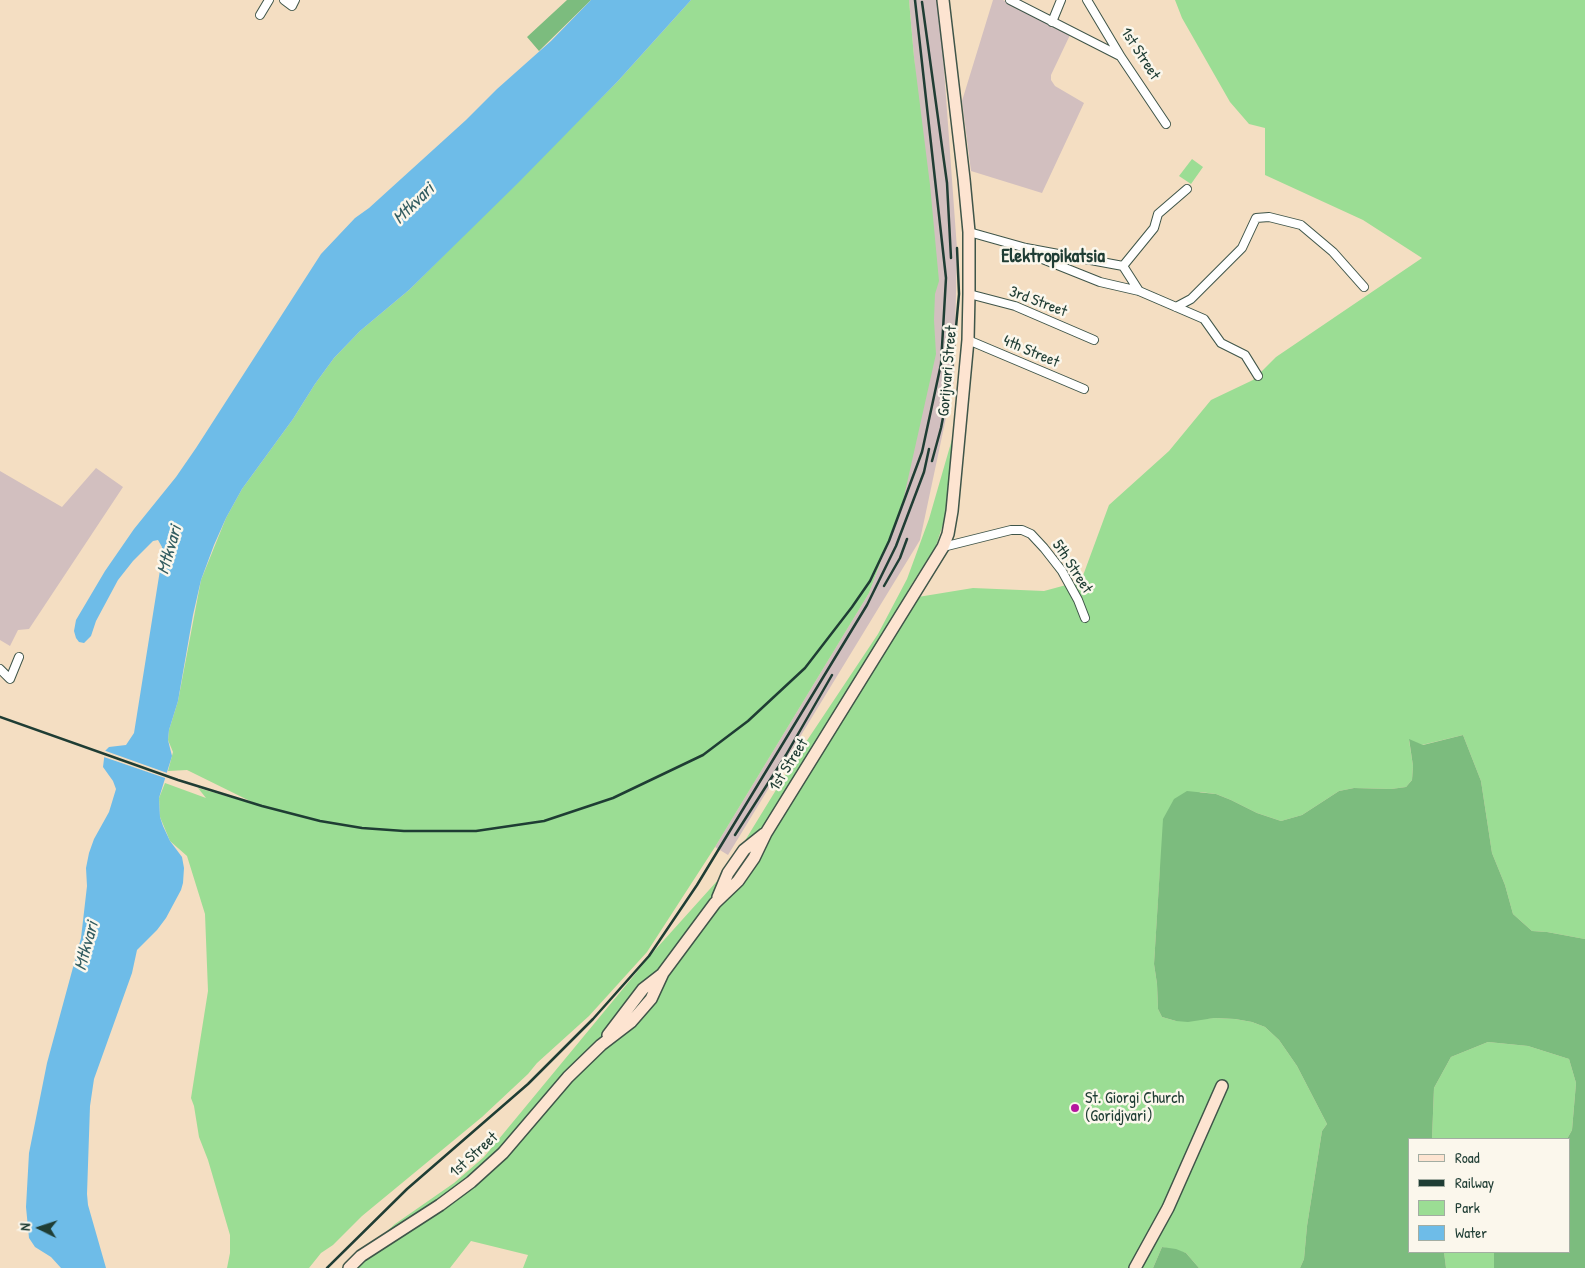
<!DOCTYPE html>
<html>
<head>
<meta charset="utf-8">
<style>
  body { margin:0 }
  #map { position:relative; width:1585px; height:1268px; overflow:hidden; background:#f4dec2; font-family:"Patrick Hand",sans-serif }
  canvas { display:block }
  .legend { position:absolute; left:1408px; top:1138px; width:162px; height:115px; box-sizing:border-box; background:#fbf7ec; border:1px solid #a3ada2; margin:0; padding:6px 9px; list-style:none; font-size:15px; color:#1f3d34 }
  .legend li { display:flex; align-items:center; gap:10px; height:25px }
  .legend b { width:25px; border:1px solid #a3ada2 }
  .north { position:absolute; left:15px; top:1203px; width:50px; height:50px; -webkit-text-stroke:4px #fbf7ec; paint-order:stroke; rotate:274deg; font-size:14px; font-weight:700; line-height:20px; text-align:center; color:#1f3d34 }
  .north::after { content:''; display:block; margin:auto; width:18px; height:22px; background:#1f3d34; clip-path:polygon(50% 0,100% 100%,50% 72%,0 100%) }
</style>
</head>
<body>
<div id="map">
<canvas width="1585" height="1268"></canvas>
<ul class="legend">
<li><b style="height:6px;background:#fde4d1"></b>Road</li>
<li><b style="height:6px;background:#1f3d34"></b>Railway</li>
<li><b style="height:14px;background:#9bdd94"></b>Park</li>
<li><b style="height:14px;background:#6ebce8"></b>Water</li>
</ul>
<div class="north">N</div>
</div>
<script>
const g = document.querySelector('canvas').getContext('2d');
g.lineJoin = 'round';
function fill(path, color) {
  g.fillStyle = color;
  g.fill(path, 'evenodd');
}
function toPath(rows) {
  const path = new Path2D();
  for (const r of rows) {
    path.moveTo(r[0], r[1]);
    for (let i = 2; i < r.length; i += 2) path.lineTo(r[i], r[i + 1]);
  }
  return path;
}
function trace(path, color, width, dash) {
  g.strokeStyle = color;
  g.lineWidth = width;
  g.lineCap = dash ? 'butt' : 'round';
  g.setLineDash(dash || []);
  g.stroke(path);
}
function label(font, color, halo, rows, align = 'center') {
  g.font = font + ' "Patrick Hand",sans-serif';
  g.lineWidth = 5;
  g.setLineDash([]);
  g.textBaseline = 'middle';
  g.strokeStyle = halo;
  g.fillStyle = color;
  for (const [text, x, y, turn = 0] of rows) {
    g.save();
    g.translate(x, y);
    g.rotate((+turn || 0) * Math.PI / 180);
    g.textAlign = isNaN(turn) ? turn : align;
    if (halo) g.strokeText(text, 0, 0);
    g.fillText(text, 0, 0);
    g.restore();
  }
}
const industrial = toPath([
  [909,0,939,0,957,249,954,380,920,540,728,855,715,847,869,593,903,502,928,219],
  [993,0,1003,0,1070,35,1051,75,1051,80,1055,86,1084,103,1042,193,971,171,962,101],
  [96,468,123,487,29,629,18,630,10,646,0,640,0,471,62,507]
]);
const green = toPath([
  [691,0,909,0,914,57,930,185,939,281,935,294,934,320,936,354,903,501,869,593,715,847,647,952,589,1016,537,1063,528,1074,482,1117,362,1216,333,1245,321,1253,309,1268,227,1268,230,1253,230,1235,208,1160,199,1137,194,1106,191,1098,208,991,205,914,187,856,170,841,160,817,159,798,165,783,206,798,198,788,258,805,187,770,168,771,173,752,168,740,169,730,178,701,201,580,226,518,242,489,293,419,315,384,334,358,360,331,409,290,618,81],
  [1175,0,1585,0,1585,939,1547,932,1532,931,1513,914,1505,885,1492,853,1481,781,1463,735,1422,745,1409,740,1413,766,1412,780,1406,787,1391,789,1354,788,1339,791,1302,815,1281,821,1257,813,1231,800,1216,794,1200,792,1160,869,1154,964,1157,984,1158,1009,1162,1017,1176,1021,1214,1018,1235,1019,1252,1022,1265,1027,1279,1040,1297,1066,1327,1124,1322,1131,1307,1226,1304,1259,1300,1268,1199,1268,1186,1253,1162,1247,1153,1268,523,1268,528,1255,471,1241,450,1268,346,1268,395,1224,454,1183,484,1157,655,950,727,870,798,754,878,634,907,579,929,519,955,429,948,506,944,521,936,546,908,590,918,597,973,588,1044,591,1081,581,1109,505,1169,451,1211,400,1253,380,1276,357,1422,258,1363,220,1265,175,1265,128,1249,124,1230,102,1182,18],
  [1192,159,1203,167,1191,184,1179,176],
  [1488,1042,1528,1046,1569,1059,1576,1083,1572,1130,1567,1139,1432,1139,1434,1088,1451,1057],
  [1444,1252,1529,1252,1530,1268,1446,1268]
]);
const forest = toPath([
  [567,0,591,0,539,51,527,37],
  [1463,735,1481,781,1492,853,1505,885,1513,914,1532,931,1547,932,1585,939,1585,1268,1494,1268,1494,1252,1569,1252,1569,1139,1567,1139,1572,1130,1576,1083,1569,1059,1528,1046,1488,1042,1451,1057,1434,1088,1432,1139,1409,1139,1409,1252,1444,1252,1446,1268,1300,1268,1304,1259,1307,1226,1322,1131,1327,1124,1297,1066,1279,1040,1265,1027,1252,1022,1235,1019,1214,1018,1188,1022,1176,1021,1162,1017,1158,1009,1157,984,1154,964,1163,819,1174,799,1187,791,1216,794,1231,800,1257,813,1281,821,1302,815,1339,791,1354,788,1391,789,1406,787,1412,780,1413,766,1409,739,1423,745],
  [1162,1247,1176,1249,1186,1253,1199,1268,1153,1268]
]);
const water = toPath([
  [591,0,691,0,618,81,518,183,409,290,360,331,334,358,315,384,293,419,242,489,226,518,214,545,201,580,193,615,178,701,169,730,168,740,172,756,159,798,160,817,163,826,170,841,182,857,184,868,183,883,181,890,166,918,157,930,137,950,132,973,94,1079,90,1106,87,1194,88,1205,106,1268,61,1268,51,1257,35,1247,29,1238,26,1207,29,1153,47,1063,81,938,87,886,86,868,89,853,94,839,109,812,116,789,113,781,103,767,105,751,109,747,126,745,134,733,160,570,162,547,158,540,153,541,133,561,118,580,96,621,91,636,84,643,79,642,76,638,74,631,76,620,105,571,134,529,176,477,196,448,321,254,355,218,369,208,466,120,497,89,551,41]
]);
const pier = toPath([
  [103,750,170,774,168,779,101,756]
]);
const street = toPath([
  [284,0,292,6,295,0],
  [1010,0,1120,56],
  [1087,0,1121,57,1166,124],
  [260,15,269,0],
  [1052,22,1061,0],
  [969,232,1026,248,1123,266,1139,291],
  [1026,248,1040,258,1100,282,1139,291,1204,319,1221,343,1245,355,1258,376],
  [1123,266,1154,228,1158,214,1187,189],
  [969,294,1015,306,1094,340],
  [1176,307,1191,299,1242,248,1256,218,1269,217,1301,225,1333,252,1364,287],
  [968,340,1084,389],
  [943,547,1011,530,1022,530,1031,534,1044,548,1062,571,1078,600,1085,618],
  [0,669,10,679,19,657]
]);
const secondary = toPath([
  [718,897,728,873,744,850,764,834],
  [608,1035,643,989,661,975],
  [349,1268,361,1256,440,1205,471,1182,503,1153,568,1077,601,1045,631,1022,651,999,663,973,715,903,738,881,754,858,766,833,943,547,948,534,952,511,968,340,969,294,969,232,964,179,943,0],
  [1135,1268,1168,1208,1222,1086]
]);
const rail = toPath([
  [922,2,947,183,951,258],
  [932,461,941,428,952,371,959,294,957,248],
  [884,586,900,558,907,539],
  [0,717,178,780,262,806,320,821,362,828,404,831,476,831,544,821,613,798,703,755,748,721,805,668,852,607,870,581,889,541,922,452,941,364,946,278,915,0],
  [735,835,786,755,832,675],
  [327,1268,407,1189,528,1084,593,1019,649,956,697,885,867,605,896,546,924,472,929,449]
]);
const markers = [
  [1075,1108,5,"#b5179e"]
];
const streetNames = [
  ["1st Street",1140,54,57],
  ["3rd Street",1038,302,21],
  ["4th Street",1031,352,23],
  ["Gorijvari Street",948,371,-85],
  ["5th Street",1072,567,57],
  ["1st Street",789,765,-58],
  ["1st Street",474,1155,-42]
];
const poiNames = [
  ["St. Giorgi Church",1085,1099],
  ["(Goridjvari)",1085,1117]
];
const waterNames = [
  ["Mtkvari",414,204,-44],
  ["Mtkvari",170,550,-74],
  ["Mtkvari",87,946,-75]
];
const quarterNames = [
  ["Elektropikatsia",1053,257]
];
fill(industrial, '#d2bfbf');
fill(green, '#9bdd94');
fill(forest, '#7cbc7e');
fill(water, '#6ebce8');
fill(pier, '#f4dec2');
trace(street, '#3f5549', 10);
trace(secondary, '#3f5549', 14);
trace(street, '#fff', 8);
trace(secondary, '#fde4d1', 11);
trace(rail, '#1f3d34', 2.5);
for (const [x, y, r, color] of markers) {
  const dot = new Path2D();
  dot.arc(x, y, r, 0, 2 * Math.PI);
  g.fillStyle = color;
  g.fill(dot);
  trace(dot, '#fbf7ec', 2);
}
label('16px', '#1f3d34', '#fbf7ec', streetNames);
label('16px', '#1f3d34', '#fbf7ec', poiNames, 'left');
label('italic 18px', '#335d61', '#fbf7ec', waterNames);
label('bold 19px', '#1f3d34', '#fbf7ec', quarterNames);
</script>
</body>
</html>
